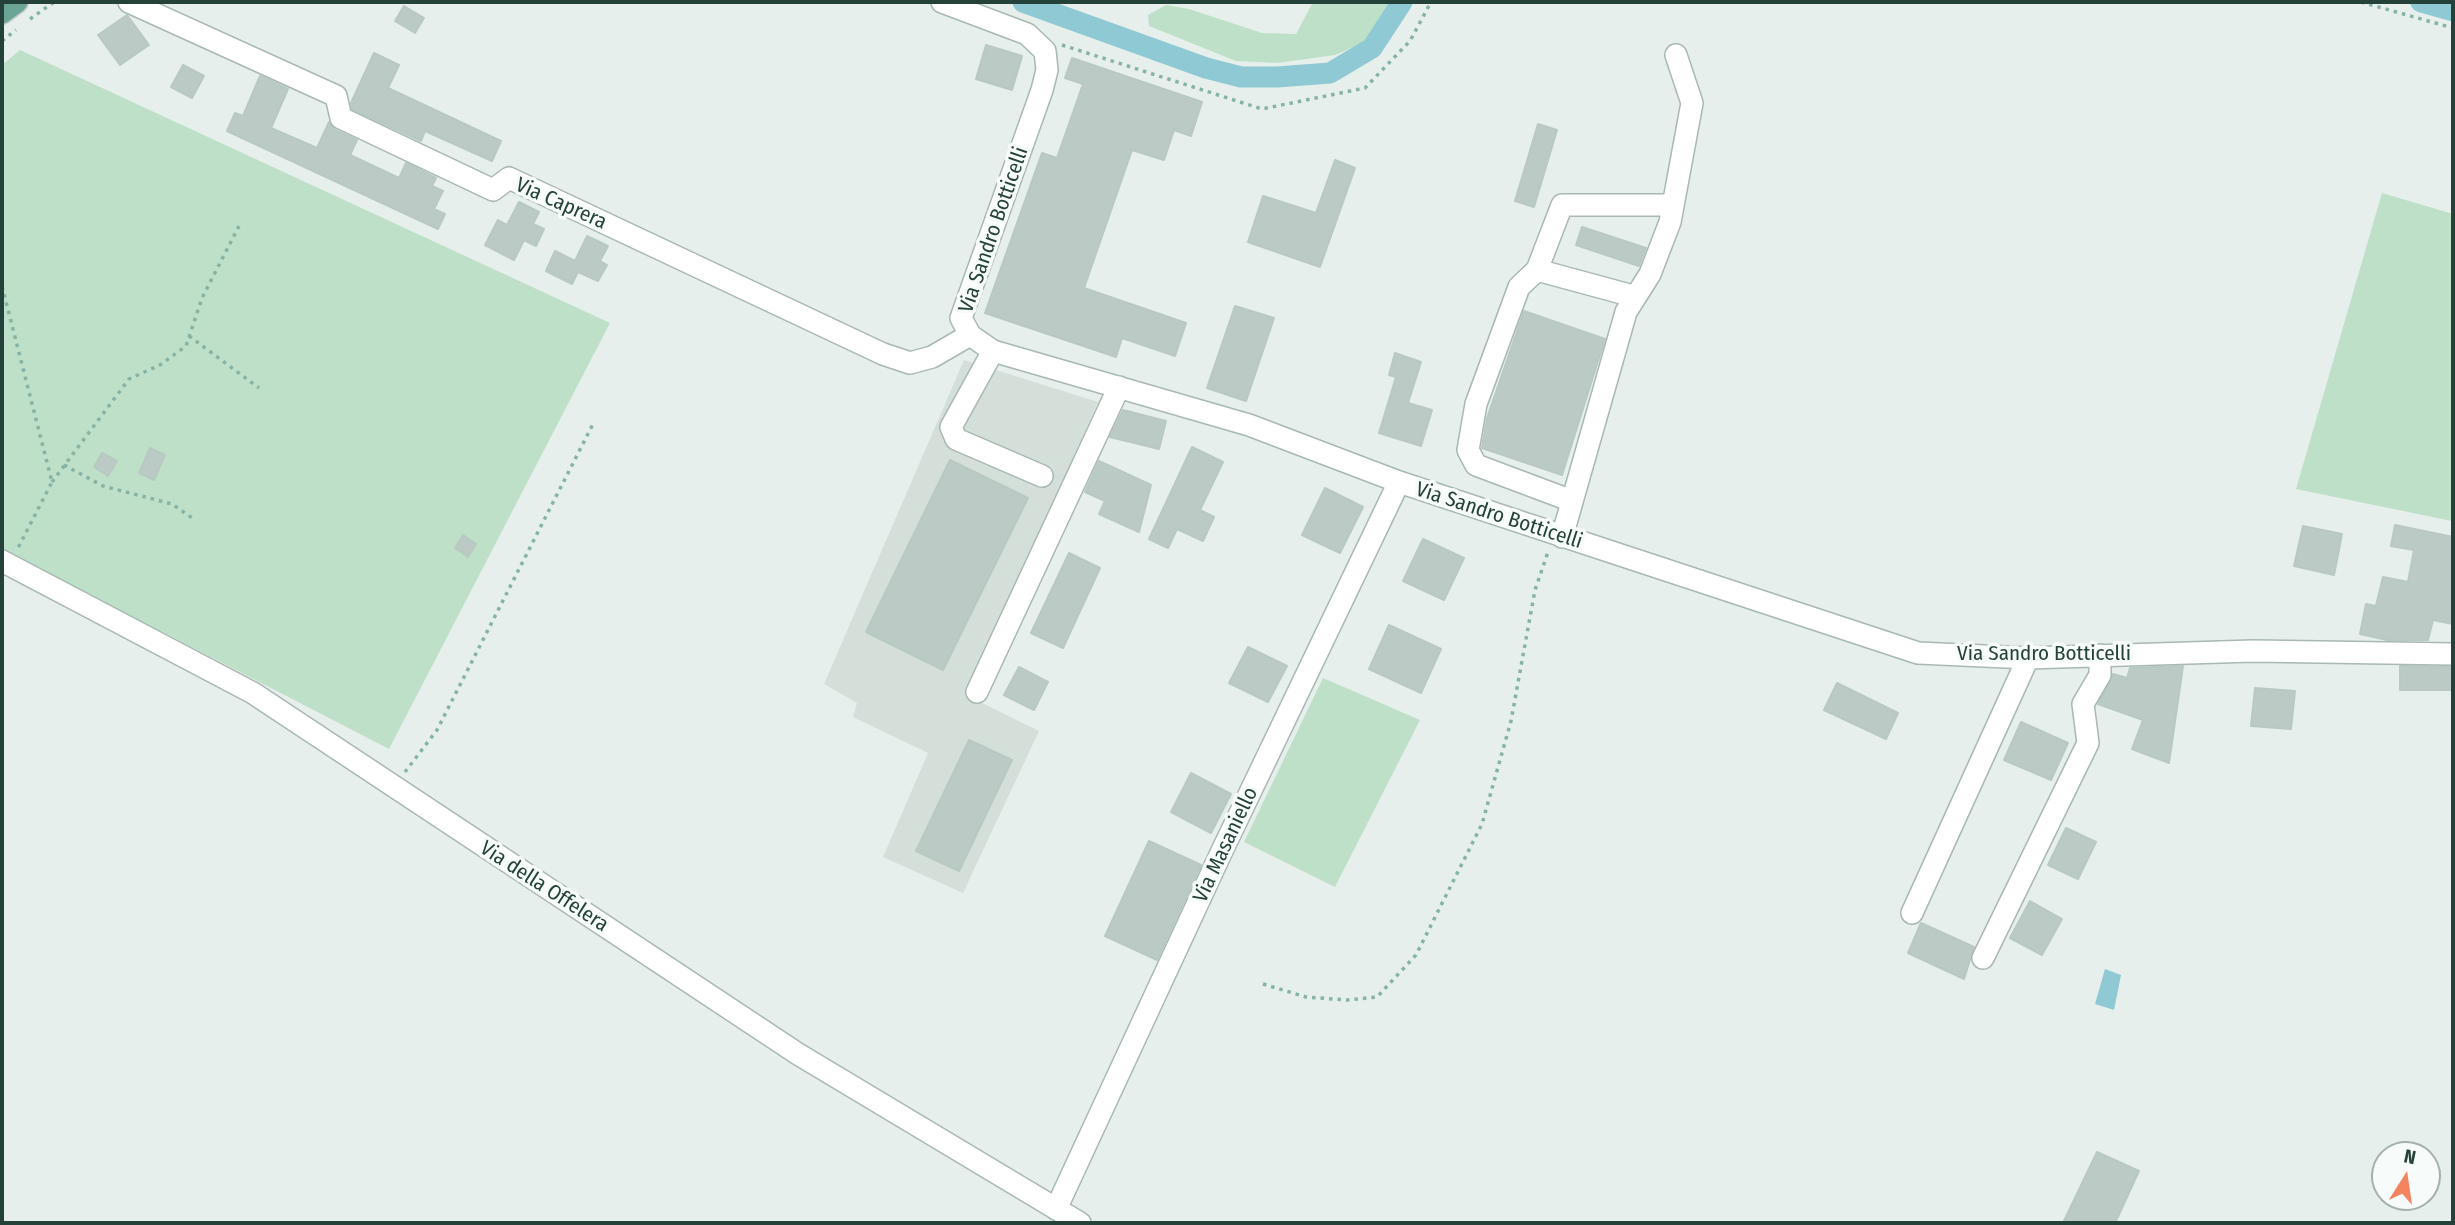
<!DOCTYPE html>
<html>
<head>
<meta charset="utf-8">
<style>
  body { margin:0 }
  #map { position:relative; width:2455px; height:1225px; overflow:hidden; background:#e6efeb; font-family:"Fira Sans Condensed",sans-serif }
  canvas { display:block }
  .frame { position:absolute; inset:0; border:4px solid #24423a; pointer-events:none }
  .north { position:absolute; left:2371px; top:1141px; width:70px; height:70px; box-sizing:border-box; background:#f7fbf9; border:2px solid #a3b1ad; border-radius:50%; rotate:12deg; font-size:19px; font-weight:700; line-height:28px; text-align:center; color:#24423a }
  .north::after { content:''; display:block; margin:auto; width:24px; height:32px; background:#f4845f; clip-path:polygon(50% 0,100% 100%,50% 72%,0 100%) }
</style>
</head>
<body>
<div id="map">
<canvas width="2455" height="1225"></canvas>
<div class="frame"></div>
<div class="north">N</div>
</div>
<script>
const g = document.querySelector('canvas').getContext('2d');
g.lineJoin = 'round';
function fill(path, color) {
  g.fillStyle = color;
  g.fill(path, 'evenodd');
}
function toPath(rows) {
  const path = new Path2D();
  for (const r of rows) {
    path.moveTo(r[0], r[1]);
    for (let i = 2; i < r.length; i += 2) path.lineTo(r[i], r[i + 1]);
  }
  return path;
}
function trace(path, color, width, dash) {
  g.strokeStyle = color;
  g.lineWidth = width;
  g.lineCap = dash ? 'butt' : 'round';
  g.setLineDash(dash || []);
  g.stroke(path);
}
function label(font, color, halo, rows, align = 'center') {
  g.font = font + ' "Fira Sans Condensed",sans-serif';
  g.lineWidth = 7;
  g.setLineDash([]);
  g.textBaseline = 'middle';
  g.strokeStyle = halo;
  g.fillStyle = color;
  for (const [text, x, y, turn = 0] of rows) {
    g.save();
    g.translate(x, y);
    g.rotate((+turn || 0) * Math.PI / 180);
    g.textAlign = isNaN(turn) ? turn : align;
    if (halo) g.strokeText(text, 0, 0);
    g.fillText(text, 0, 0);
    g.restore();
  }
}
const built = toPath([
  [964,360,1098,402,968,696,1039,731,963,893,883,857,928,753,853,717,857,703,824,684]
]);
const green = toPath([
  [1313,2,1392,2,1363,43,1335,55,1277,63,1236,61,1149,26,1148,15,1166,5,1189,9,1262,33,1296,34],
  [20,50,610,323,389,749,2,549,2,65],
  [2382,193,2453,214,2452,521,2296,489],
  [1323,678,1420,720,1335,887,1244,842]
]);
const water = toPath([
  [2105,969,2121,975,2114,1010,2095,1004]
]);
const canal = toPath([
  [1023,2,1206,68,1241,77,1277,77,1330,73,1372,48,1402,2],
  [2421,2,2453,11]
]);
const building = toPath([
  [404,6,424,18,415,33,395,21,404,6],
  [127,15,149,45,120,65,98,35,127,15],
  [986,45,1022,56,1012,90,976,79,986,45],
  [374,53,399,65,388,88,501,141,492,161,425,131,421,141,352,109,351,103,374,53],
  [1072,58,1202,102,1191,136,1174,130,1164,160,1132,150,1084,288,1186,323,1175,356,1122,338,1116,357,985,313,1042,153,1057,158,1083,84,1065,78,1072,58],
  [183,65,204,76,192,98,171,87,183,65],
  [260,76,288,89,271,128,317,148,329,122,335,130,357,140,350,155,399,178,406,163,436,178,432,186,443,191,434,209,445,214,438,229,227,131,235,113,243,116,260,76],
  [1538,124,1557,130,1534,207,1515,201,1538,124],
  [1335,160,1355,168,1320,267,1248,242,1263,196,1316,213,1335,160],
  [519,202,539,212,533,224,544,229,536,246,524,240,514,260,485,245,498,220,507,225,519,202],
  [1582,227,1646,248,1639,266,1576,245,1582,227],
  [587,236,608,246,600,261,607,265,598,281,578,272,572,284,546,271,555,251,575,261,587,236],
  [1235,306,1274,318,1246,401,1207,388,1235,306],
  [1524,311,1605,339,1562,475,1482,448,1487,418,1524,311],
  [1395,353,1421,362,1408,403,1432,410,1421,446,1379,433,1396,377,1389,375,1395,353],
  [1123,410,1166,421,1159,449,1110,437,1123,410],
  [1192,447,1223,462,1200,510,1214,517,1203,541,1177,529,1168,548,1149,539,1192,447],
  [150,448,165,455,154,480,139,473,150,448],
  [102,453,117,461,108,476,94,467,102,453],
  [950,460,1028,498,943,670,866,632,950,460],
  [1099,461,1151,485,1139,532,1099,514,1105,501,1085,492,1099,461],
  [1325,488,1363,507,1340,553,1302,535,1325,488],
  [2395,525,2453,537,2453,624,2433,620,2428,640,2387,640,2360,634,2366,604,2376,606,2383,577,2408,582,2414,550,2391,546,2395,525],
  [2303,526,2342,534,2334,575,2294,566,2303,526],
  [463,535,476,544,468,557,455,548,463,535],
  [1423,539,1464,558,1444,600,1403,581,1423,539],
  [1069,553,1100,568,1063,648,1031,633,1069,553],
  [1389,625,1441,649,1421,693,1369,669,1389,625],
  [1248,647,1287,666,1268,702,1229,683,1248,647],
  [2183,666,2169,763,2132,749,2143,720,2098,704,2113,674,2127,678,2130,668,2183,666],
  [2400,666,2453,667,2453,690,2400,690,2400,666],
  [1019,667,1048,682,1034,710,1004,695,1019,667],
  [1837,683,1898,713,1886,739,1824,710,1837,683],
  [2255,688,2295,691,2291,729,2251,726,2255,688],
  [2021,722,2068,743,2051,780,2004,760,2021,722],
  [969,740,1012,760,959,871,916,851,969,740],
  [1191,773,1231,794,1211,833,1171,812,1191,773],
  [2066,828,2096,842,2078,879,2048,865,2066,828],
  [1149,841,1201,865,1157,960,1105,936,1149,841],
  [2030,901,2062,919,2042,955,2010,938,2030,901],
  [1921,923,1974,947,1964,979,1908,953,1921,923],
  [2097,1152,2139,1171,2115,1223,2063,1223,2097,1152]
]);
const path = toPath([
  [2361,2,2453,28],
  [30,19,54,2],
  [2,41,16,30],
  [1062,45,1262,109,1365,88,1410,41,1431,2],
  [2,286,52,482,18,548],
  [189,336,259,388],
  [64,465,103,486,172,504,195,520],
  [52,482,129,379,160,365,186,346,202,298,239,226],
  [405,772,437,730,593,424],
  [1263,984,1306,997,1347,1000,1377,997,1416,955,1482,824,1511,721,1535,590,1548,552]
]);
const minor = toPath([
  [129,2,336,96,341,118,493,190,509,178,883,354,910,363,932,357,970,335],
  [942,2,1027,34,1045,51,1047,70,1042,90,961,318,970,335,993,351,1249,425,1399,482,1918,653,2028,658,2253,651,2453,654],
  [1537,270,1562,205,1673,205],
  [993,351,951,427,956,439,1042,476],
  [1572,501,1476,465,1468,450,1476,404,1519,287,1537,270,1633,296],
  [1562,537,1626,312,1650,274,1670,222,1692,103,1676,55],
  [2,561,253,693,798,1054,1080,1223],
  [977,692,1119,387],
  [1912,913,2028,658],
  [1983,958,2088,743,2083,704,2100,675,2100,655],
  [1056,1209,1221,853,1399,482]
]);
const major = toPath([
  [2,13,17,2]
]);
const streetNames = [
  ["Via Caprera",561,204,24],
  ["Via Sandro Botticelli",994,230,-71],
  ["Via Sandro Botticelli",1499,516,18],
  ["Via Sandro Botticelli",2044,654],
  ["Via Masaniello",1226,845,-65],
  ["Via della Offelera",544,887,33]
];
fill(built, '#d4dfda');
fill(green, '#bfe0c8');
fill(water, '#8ec9d4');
trace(canal, '#8ec9d4', 21);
fill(building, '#bbcac4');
trace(building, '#b8c9c2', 2);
trace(minor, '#a8b8b2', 24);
trace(major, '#c2cac8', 24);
trace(path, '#86b3a5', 3.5, [3.5, 5]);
trace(minor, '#fff', 21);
trace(major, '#6aa596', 21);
label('21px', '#24423a', '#f7fbf9', streetNames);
</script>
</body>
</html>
